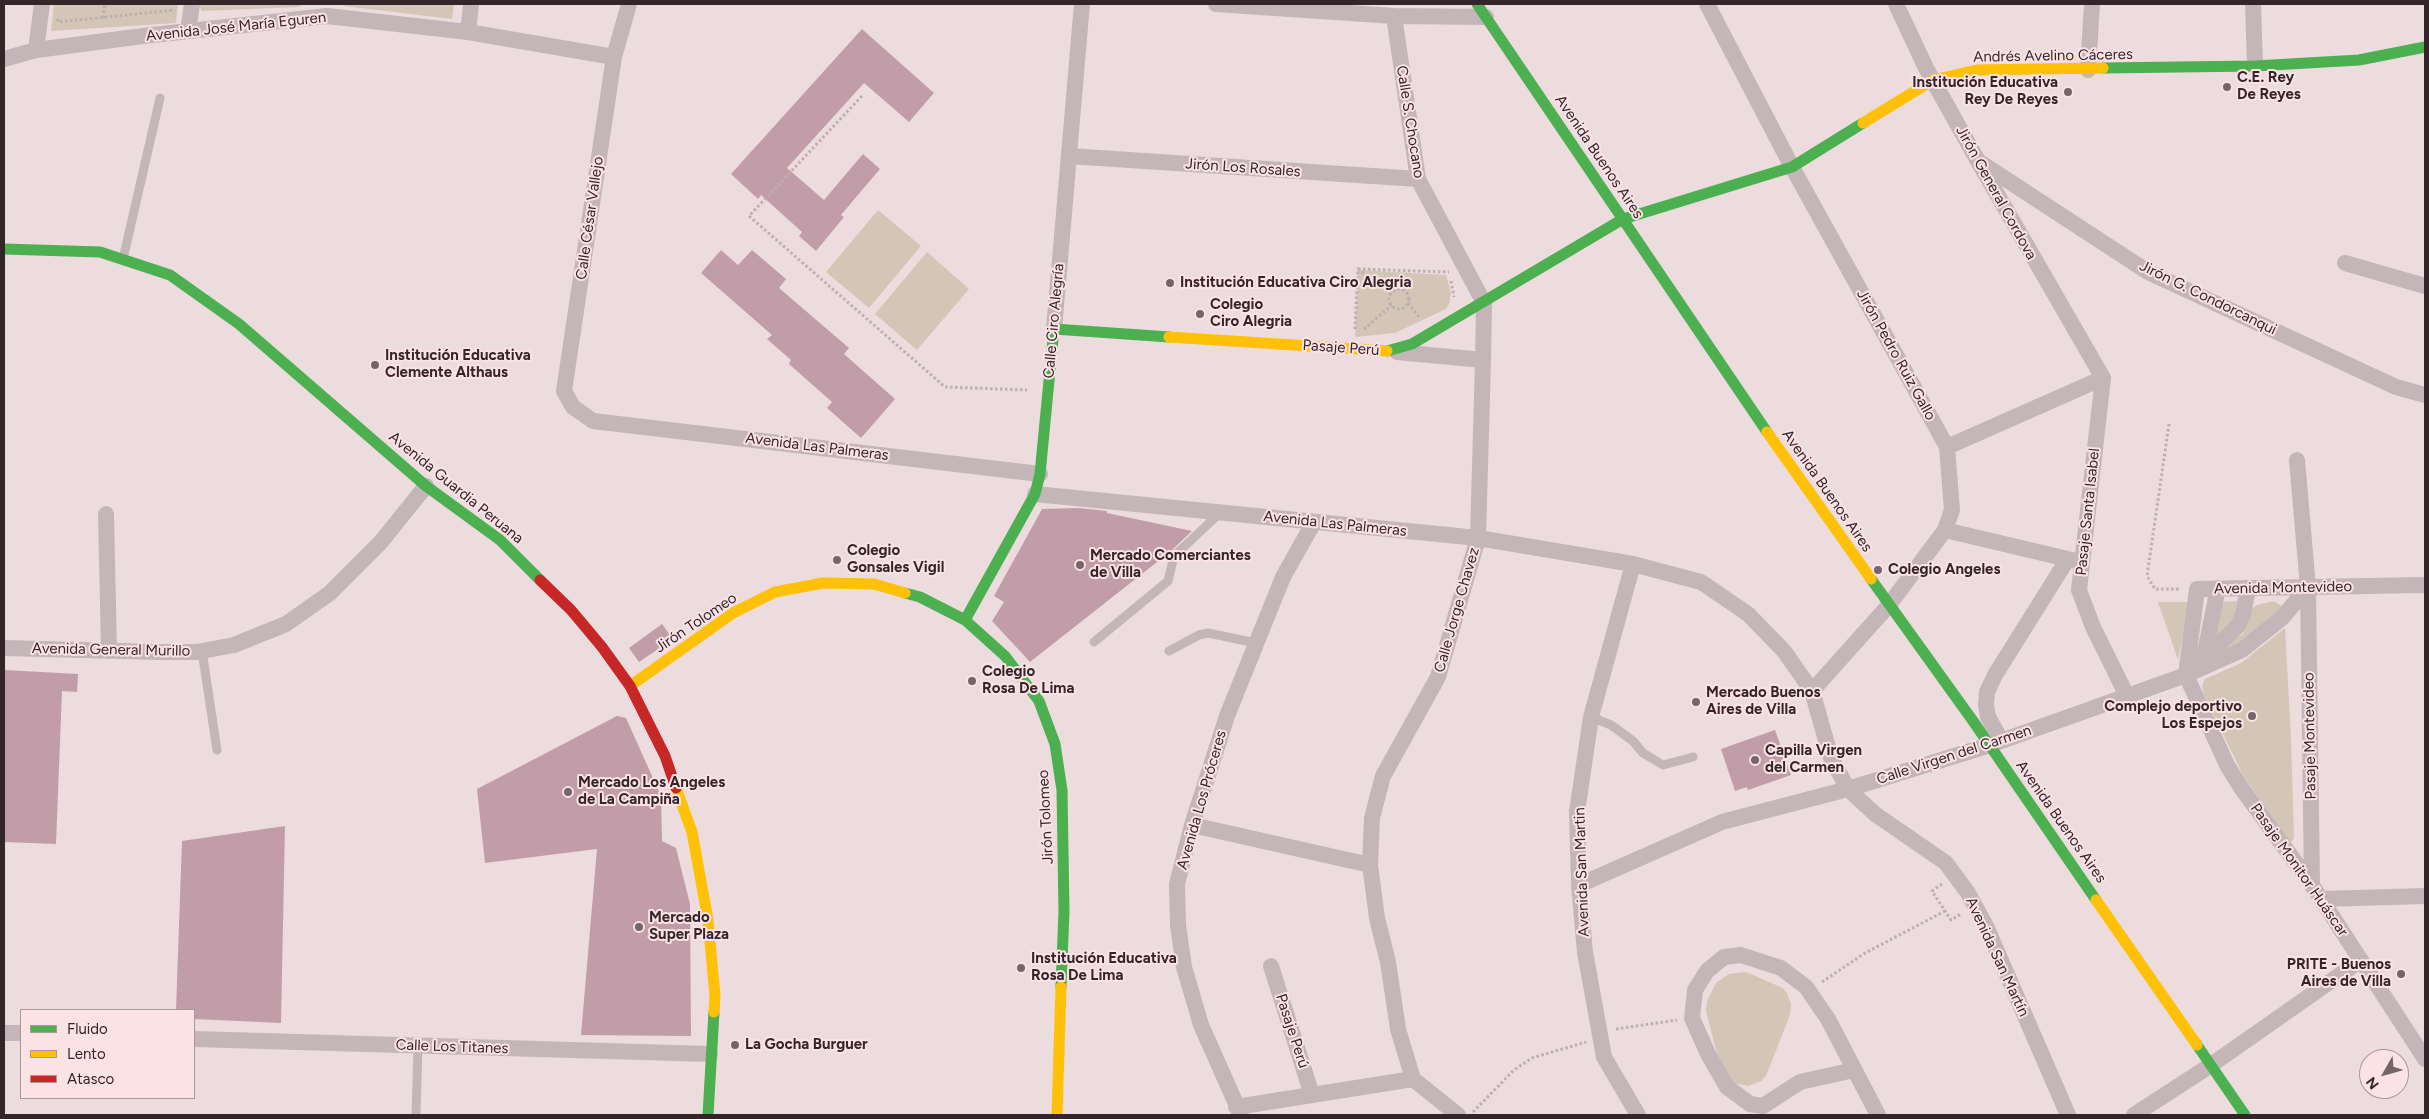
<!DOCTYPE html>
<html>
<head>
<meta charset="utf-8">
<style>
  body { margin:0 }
  #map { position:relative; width:2429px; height:1119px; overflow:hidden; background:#ecdcde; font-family:Figtree,sans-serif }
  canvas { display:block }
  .frame { position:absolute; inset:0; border:5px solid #34252a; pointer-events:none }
  .legend { position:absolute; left:20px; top:1009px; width:175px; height:90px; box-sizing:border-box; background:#fae2e5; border:1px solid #ab969a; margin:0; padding:6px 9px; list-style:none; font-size:15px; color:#34252a }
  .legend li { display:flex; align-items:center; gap:10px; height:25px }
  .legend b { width:25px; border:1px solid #ab969a }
  .north { position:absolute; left:2359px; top:1049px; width:50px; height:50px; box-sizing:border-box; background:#fae2e5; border:1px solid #ab969a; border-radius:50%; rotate:232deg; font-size:14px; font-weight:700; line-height:20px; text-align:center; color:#34252a }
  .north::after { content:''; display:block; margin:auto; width:18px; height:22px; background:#746569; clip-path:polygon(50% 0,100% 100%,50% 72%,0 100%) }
</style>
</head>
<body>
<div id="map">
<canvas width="2429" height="1119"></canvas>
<div class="frame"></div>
<ul class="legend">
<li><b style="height:6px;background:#4caf50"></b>Fluido</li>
<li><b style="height:6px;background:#ffc107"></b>Lento</li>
<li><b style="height:6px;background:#c62828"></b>Atasco</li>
</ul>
<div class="north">N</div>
</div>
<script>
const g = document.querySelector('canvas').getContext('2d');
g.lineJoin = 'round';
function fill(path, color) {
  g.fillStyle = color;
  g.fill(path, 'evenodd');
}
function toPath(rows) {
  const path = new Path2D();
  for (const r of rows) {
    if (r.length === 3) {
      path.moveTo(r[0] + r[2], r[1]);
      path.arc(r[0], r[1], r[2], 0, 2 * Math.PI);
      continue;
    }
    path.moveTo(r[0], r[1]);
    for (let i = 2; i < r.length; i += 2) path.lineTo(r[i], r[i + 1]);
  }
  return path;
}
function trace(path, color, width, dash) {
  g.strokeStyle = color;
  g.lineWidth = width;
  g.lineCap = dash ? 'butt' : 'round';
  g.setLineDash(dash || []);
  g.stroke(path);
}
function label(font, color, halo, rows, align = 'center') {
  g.font = font + ' Figtree,sans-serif';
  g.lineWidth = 4;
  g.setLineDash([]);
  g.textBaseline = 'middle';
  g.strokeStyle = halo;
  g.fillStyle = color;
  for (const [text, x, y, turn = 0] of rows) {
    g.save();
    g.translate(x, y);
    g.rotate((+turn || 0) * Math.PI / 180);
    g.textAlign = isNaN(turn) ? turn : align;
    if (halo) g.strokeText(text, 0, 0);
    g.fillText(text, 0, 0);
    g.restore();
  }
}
const green = toPath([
  [54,4,178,4,176,23,51,31],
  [198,4,302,4,299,7,202,11],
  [345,4,454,4,452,19,344,6],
  [878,210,921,246,869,308,826,272],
  [927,252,969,289,917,350,875,314],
  [1358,270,1446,275,1451,293,1449,304,1446,309,1395,333,1355,337],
  [2237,601,2242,602,2239,615,2213,641,2223,602],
  [2274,601,2286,609,2247,641,2205,658,2243,634,2248,612,2257,605],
  [2158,602,2190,602,2178,660],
  [2285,628,2291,737,2294,838,2291,842,2288,841,2243,775,2204,695,2202,686,2205,679,2241,663],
  [1746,972,1783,988,1787,993,1791,1004,1790,1015,1766,1076,1761,1081,1748,1086,1733,1083,1720,1066,1706,1011,1707,1001,1716,983,1729,974]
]);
const building = toPath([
  [862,29,934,93,909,122,864,83,787,168,824,200,863,154,880,169,841,215,844,217,816,251,799,236,802,232,761,195,758,199,731,174],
  [721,250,738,265,752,250,786,279,779,288,849,348,844,354,895,399,861,438,827,408,832,402,789,364,791,360,767,339,772,335,701,273],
  [1078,508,1107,511,1107,513,1192,531,1171,551,1030,662,992,621,1004,602,994,596,1042,509],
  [662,624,673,639,639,662,629,648],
  [4,670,78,674,77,692,62,691,56,844,4,842],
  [617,716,626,718,661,796,662,841,676,848,690,904,691,1036,581,1035,597,849,485,863,477,789],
  [1775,730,1791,775,1748,790,1747,787,1735,791,1721,749],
  [285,826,281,1023,194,1019,194,1010,176,1010,182,841]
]);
const path = toPath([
  [103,18,105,4],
  [58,19,58,22,175,10],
  [862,96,749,216,945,387,1027,390],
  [1358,269,1391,293],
  [1451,281,1454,297],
  [1399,299,10],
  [1408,303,1420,318],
  [1355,329,1358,269,1449,272],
  [1364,329,1392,305],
  [2169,424,2147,576,2155,589,2181,589],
  [1942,884,1932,891,1951,920,1961,914],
  [1822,982,1865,953,1945,911],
  [1616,1029,1677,1020],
  [1473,1112,1514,1070,1532,1058,1586,1042]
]);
const lane = toPath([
  [123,259,160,98],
  [1094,642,1168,581,1174,556,1220,513],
  [202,651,217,750],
  [1169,651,1199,635,1208,633,1256,643],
  [1591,717,1611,725,1633,741,1643,753,1663,765,1693,757],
  [416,1115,418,1046]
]);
const street = toPath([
  [629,4,614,57,564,391,573,407,593,421,1040,474],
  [1216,4,1394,16,1486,17],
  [1707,4,1792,167,1947,447,1952,510,1945,530,1889,605,1812,691],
  [1896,4,1926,68,1978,161,2103,378],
  [2253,4,2255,66],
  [1394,16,1418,179,1484,303,1483,360,1478,538,1438,677,1383,776,1372,818,1370,865,1377,918,1388,962,1398,1029,1413,1079,1458,1115],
  [188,31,192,4],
  [468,32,471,4],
  [36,50,42,4],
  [4,59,36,50,143,36,327,16,468,32,614,57],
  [2088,70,2092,4],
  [1069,156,1418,179],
  [1978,161,2148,272,2396,387,2425,395],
  [2345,263,2425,286],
  [1054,329,1082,4],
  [1397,352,1483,360],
  [2103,378,2079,590,2093,627,2127,696],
  [1947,447,2103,378],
  [2297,460,2308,587,2312,885],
  [1035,494,1478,538,1633,564,1701,582,1748,614,1784,651,1812,691,1831,758,1848,789,1875,814,1946,863,1968,893,1986,926,2068,1115],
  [106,514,109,651],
  [1945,530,2076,561],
  [1633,564,1591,717,1577,812,1579,885,1585,952,1604,1057,1638,1115],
  [4,648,159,652,197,652,234,645,286,624,330,593,380,543,426,486],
  [2205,652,2219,644,2237,627,2243,615,2248,588],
  [2189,671,2205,652,2218,588],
  [2186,675,2227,765,2242,789,2312,885,2425,1059],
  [2186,675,2197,589,2425,585],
  [2001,740,1988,717,1986,705,1987,692,1995,675,2067,560],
  [1192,825,1370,865],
  [1579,885,1722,822,1848,789,1990,745,2186,675,2242,650,2282,618,2308,587],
  [2321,899,2425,896],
  [1271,966,1312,1095],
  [4,1033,21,1033],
  [194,1039,710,1054],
  [1854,1070,1800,1082,1763,1106,1750,1104,1727,1087,1708,1054,1692,1018,1695,990,1707,971,1724,957,1741,955,1781,968,1806,987,1828,1019,1878,1115],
  [1236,1107,1413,1079],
  [1241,1115,1201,1025,1184,967,1178,925,1177,884,1192,825,1227,716,1283,577,1314,522],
  [2134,1115,2211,1065,2361,960]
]);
const fast = toPath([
  [1477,4,1767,432],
  [2103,68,2255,66,2359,60,2425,47],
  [4,249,100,252,170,275,239,324,426,486,500,540,540,580],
  [1387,351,1412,344,1623,219,1792,167,1863,123],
  [1871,579,1973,721,2096,900],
  [905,593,920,597,965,620,1005,656,1039,701,1055,744,1062,790,1064,911,1061,987],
  [965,620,1035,494,1040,474,1054,329,1169,337],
  [2197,1045,2245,1115],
  [708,1115,714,1012]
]);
const slow = toPath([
  [1863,123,1933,80,1977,70,2103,68],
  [1169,337,1387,351],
  [1767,432,1871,579],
  [630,686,733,613,775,592,823,583,874,584,905,593],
  [676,788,692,832,708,920,715,996,714,1012],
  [2096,900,2197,1045],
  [1057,1115,1061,987]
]);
const jam = toPath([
  [540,580,571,610,602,647,630,686,665,756,676,788]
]);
const markers = [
  [2227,87,5,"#746569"],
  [2068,92,5,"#746569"],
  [1170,283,5,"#746569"],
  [1200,314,5,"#746569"],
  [375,365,5,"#746569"],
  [837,560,5,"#746569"],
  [1080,565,5,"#746569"],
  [1878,570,5,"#746569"],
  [972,681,5,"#746569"],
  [1696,702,5,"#746569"],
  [2252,716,5,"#746569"],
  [1755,760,5,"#746569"],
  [568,792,5,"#746569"],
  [639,927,5,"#746569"],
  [1021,968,5,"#746569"],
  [2401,974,5,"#746569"],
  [735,1045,5,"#746569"]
];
const streetNames = [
  ["Avenida José María Eguren",236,27,-6],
  ["Andrés Avelino Cáceres",2053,56,-1],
  ["Calle S. Chocano",1410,122,81],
  ["Avenida Buenos Aires",1599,157,56],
  ["Jirón Los Rosales",1243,168,4],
  ["Jirón General Cordova",1996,193,61],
  ["Calle César Vallejo",590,218,-82],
  ["Jirón G. Condorcanqui",2208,298,26],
  ["Calle Ciro Alegría",1054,321,-85],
  ["Pasaje Perú",1341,348,4],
  ["Jirón Pedro Ruiz Gallo",1896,355,61],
  ["Avenida Las Palmeras",817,447,7],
  ["Avenida Guardia Peruana",456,488,39],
  ["Avenida Buenos Aires",1827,491,55],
  ["Pasaje Santa Isabel",2088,512,-84],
  ["Avenida Las Palmeras",1335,524,6],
  ["Avenida Montevideo",2283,588,-1],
  ["Calle Jorge Chavez",1457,610,-74],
  ["Jirón Tolomeo",696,623,-34],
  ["Avenida General Murillo",111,650,1],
  ["Pasaje Montevideo",2310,736,-91],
  ["Calle Virgen del Carmen",1954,755,-18],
  ["Avenida Los Próceres",1202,800,-74],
  ["Jirón Tolomeo",1046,817,-93],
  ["Avenida Buenos Aires",2061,822,55],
  ["Pasaje Monitor Huáscar",2299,870,55],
  ["Avenida San Martin",1582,872,-92],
  ["Avenida San Martín",1997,957,65],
  ["Pasaje Perú",1292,1031,72],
  ["Calle Los Titanes",452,1047,2]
];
const poiNames = [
  ["C.E. Rey",2237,78],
  ["De Reyes",2237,95],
  ["Institución Educativa",2058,83,"right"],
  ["Rey De Reyes",2058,100,"right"],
  ["Institución Educativa Ciro Alegria",1180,283],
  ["Colegio",1210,305],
  ["Ciro Alegria",1210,322],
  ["Institución Educativa",385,356],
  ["Clemente Althaus",385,373],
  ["Colegio",847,551],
  ["Gonsales Vigil",847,568],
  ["Mercado Comerciantes",1090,556],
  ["de Villa",1090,573],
  ["Colegio Angeles",1888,570],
  ["Colegio",982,672],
  ["Rosa De Lima",982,689],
  ["Mercado Buenos",1706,693],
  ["Aires de Villa",1706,710],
  ["Complejo deportivo",2242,707,"right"],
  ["Los Espejos",2242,724,"right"],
  ["Capilla Virgen",1765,751],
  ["del Carmen",1765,768],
  ["Mercado Los Angeles",578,783],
  ["de La Campiña",578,800],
  ["Mercado",649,918],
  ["Super Plaza",649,935],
  ["Institución Educativa",1031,959],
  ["Rosa De Lima",1031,976],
  ["PRITE - Buenos",2391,965,"right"],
  ["Aires de Villa",2391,982,"right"],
  ["La Gocha Burguer",745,1045]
];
fill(green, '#d4c6b6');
fill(building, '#c19da9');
trace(path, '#bdaeb1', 3, [2.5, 2.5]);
trace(lane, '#c4b6b8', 9);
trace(street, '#c4b6b8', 16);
trace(fast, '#4caf50', 11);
trace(slow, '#ffc107', 11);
trace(jam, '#c62828', 11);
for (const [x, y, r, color] of markers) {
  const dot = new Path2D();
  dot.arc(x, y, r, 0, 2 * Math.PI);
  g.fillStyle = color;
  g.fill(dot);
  trace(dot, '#fae2e5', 2);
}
label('15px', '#34252a', '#fae2e5', streetNames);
label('bold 15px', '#34252a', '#fae2e5', poiNames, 'left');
</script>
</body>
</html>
